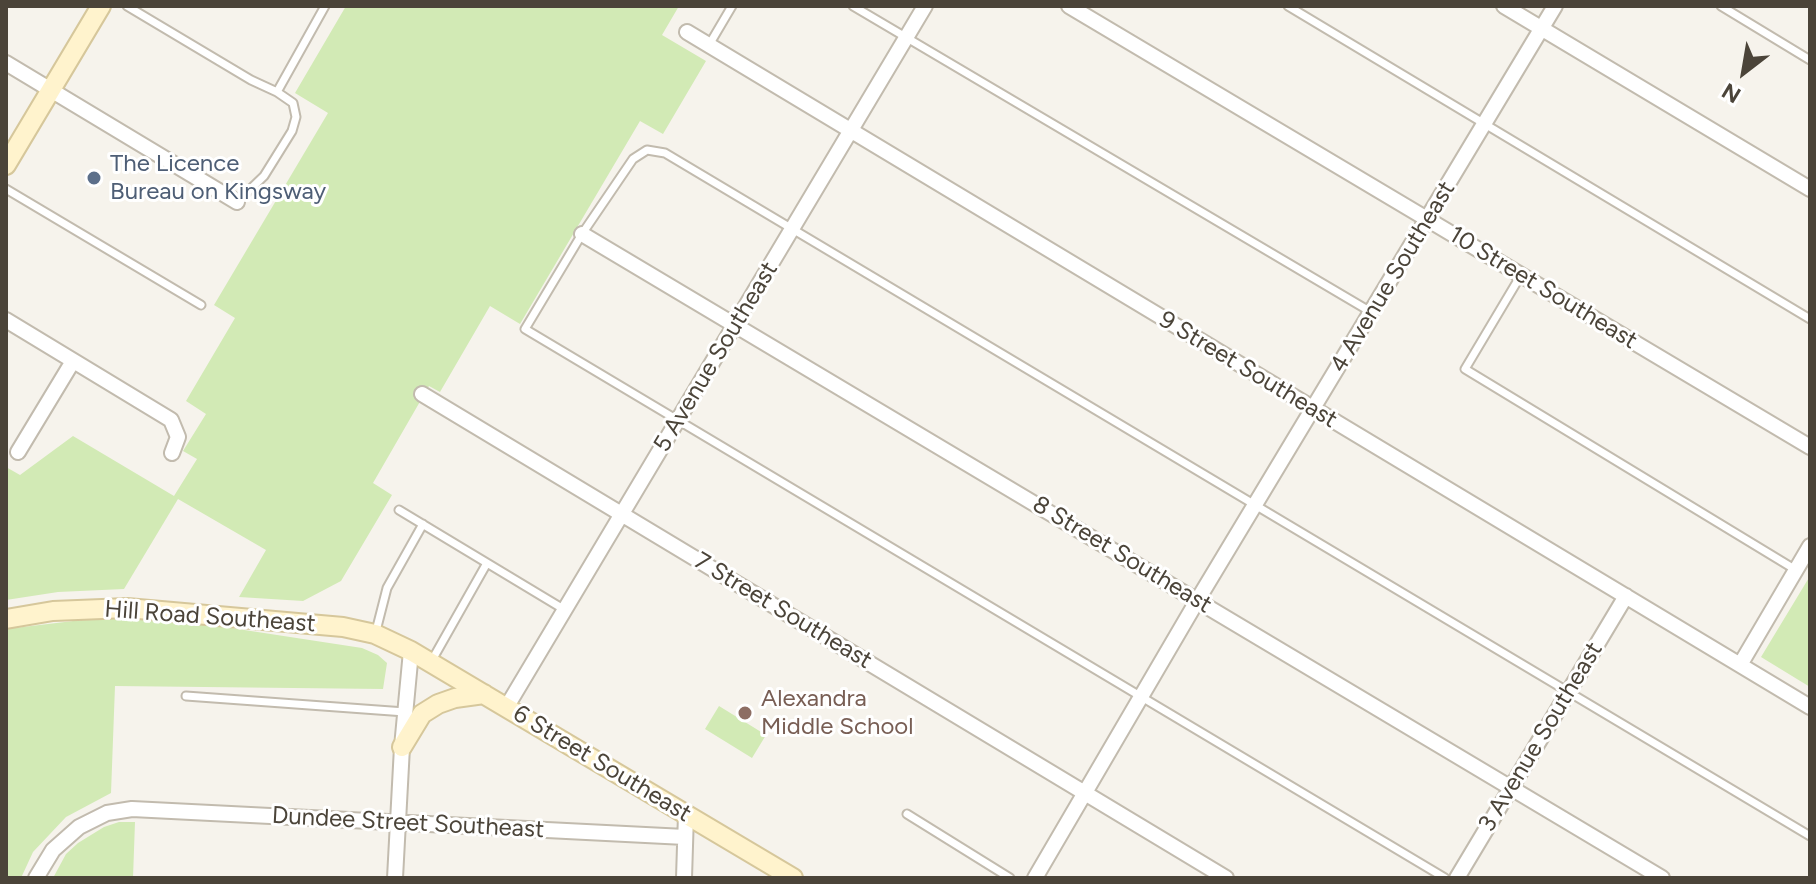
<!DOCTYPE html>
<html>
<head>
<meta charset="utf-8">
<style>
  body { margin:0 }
  #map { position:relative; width:1816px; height:884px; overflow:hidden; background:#f6f3ec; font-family:Figtree,sans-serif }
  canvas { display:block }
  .frame { position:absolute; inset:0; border:8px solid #4b4439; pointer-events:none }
  .north { position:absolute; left:1704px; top:32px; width:80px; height:80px; -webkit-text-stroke:6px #fff; paint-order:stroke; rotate:211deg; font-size:22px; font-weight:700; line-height:32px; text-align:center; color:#4b4439 }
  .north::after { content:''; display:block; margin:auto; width:28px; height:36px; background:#4b4439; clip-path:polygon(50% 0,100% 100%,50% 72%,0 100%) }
</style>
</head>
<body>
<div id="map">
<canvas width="1816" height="884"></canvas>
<div class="frame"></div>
<div class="north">N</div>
</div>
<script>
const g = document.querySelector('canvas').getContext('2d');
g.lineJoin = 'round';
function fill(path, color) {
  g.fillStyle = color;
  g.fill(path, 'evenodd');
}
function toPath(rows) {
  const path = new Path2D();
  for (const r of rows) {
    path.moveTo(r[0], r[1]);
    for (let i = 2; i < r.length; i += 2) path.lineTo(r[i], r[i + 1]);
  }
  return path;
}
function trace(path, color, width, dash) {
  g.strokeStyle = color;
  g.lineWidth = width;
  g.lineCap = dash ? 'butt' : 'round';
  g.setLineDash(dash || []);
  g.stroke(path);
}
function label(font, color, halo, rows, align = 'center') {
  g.font = font + ' Figtree,sans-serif';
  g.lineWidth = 6;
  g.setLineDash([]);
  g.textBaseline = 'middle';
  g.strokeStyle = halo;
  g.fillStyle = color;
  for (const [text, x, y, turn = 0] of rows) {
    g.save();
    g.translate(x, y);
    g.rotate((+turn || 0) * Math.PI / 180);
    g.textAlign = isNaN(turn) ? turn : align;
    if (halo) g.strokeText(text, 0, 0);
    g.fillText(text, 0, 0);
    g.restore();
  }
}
const green = toPath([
  [346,6,679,6,662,35,706,61,663,134,640,121,520,324,490,306,440,392,429,386,373,483,392,495,341,581,303,601,239,597,266,550,178,499,124,589,58,592,6,600,6,467,20,475,73,436,174,496,197,459,183,451,206,414,186,401,235,318,214,305,328,113,295,93],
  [1810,576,1810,687,1761,657],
  [130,618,192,622,362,648,378,655,387,663,383,689,115,686,111,793,66,817,33,852,21,878,6,878,6,629,90,619],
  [719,706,766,735,752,758,705,729],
  [119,822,135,822,133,878,53,878,66,854,78,843,104,827]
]);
const lane = toPath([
  [127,6,251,80,277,92],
  [853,6,1371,312],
  [1288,6,1810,319],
  [1721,6,1810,60],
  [709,45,732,6],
  [6,189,201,305],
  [237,202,264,176,292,131,296,117,293,103,277,92,325,6],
  [1521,275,1465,369,1796,570],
  [399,510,565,610],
  [376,631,387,588,423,524],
  [431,662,487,563],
  [186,696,405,712],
  [907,814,1010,878],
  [1445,878,525,329,582,234,633,159,647,150,665,153,1810,836]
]);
const street = toPath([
  [1069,6,1810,447],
  [1504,6,1810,189],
  [687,32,1810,707],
  [6,63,237,202],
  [582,234,1662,878],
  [6,320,171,420,178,437,172,453],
  [422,394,1226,878],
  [18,452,73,361],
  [1740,665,1810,546],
  [506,708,925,6],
  [36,878,53,850,79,827,107,813,132,809,685,837],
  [395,878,402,747,411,651],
  [684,878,686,814],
  [1035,878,1197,601,1555,6],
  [1457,878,1626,596]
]);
const secondary = toPath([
  [6,165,101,6],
  [6,619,53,611,127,608,343,627,375,634,411,651,793,878],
  [402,747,422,714,438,704,455,698,484,694]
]);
const markers = [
  [94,178,8,"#5c6f8a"],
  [745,713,8,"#8d6e63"]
];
const serviceNames = [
  ["The Licence",110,164],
  ["Bureau on Kingsway",110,192]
];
const streetNames = [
  ["4 Avenue Southeast",1393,277,-59],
  ["10 Street Southeast",1543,288,31],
  ["5 Avenue Southeast",716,357,-59],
  ["9 Street Southeast",1248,370,31],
  ["8 Street Southeast",1122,555,31],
  ["7 Street Southeast",783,611,31],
  ["Hill Road Southeast",210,617,4],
  ["3 Avenue Southeast",1541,737,-59],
  ["6 Street Southeast",602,764,31],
  ["Dundee Street Southeast",408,823,3]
];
const educationNames = [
  ["Alexandra",761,699],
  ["Middle School",761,727]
];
fill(green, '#d2eab5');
trace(lane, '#c2bbae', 11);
trace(street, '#c2bbae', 18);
trace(secondary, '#d6c79b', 22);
trace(lane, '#fff', 7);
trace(street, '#fff', 14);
trace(secondary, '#fff3cd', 18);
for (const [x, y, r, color] of markers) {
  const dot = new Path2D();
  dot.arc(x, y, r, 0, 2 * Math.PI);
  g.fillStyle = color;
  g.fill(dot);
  trace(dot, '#fff', 3);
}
label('24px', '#4e5e75', '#fff', serviceNames, 'left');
label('24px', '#4b4439', '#fff', streetNames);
label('24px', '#785e54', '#fff', educationNames, 'left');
</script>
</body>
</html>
